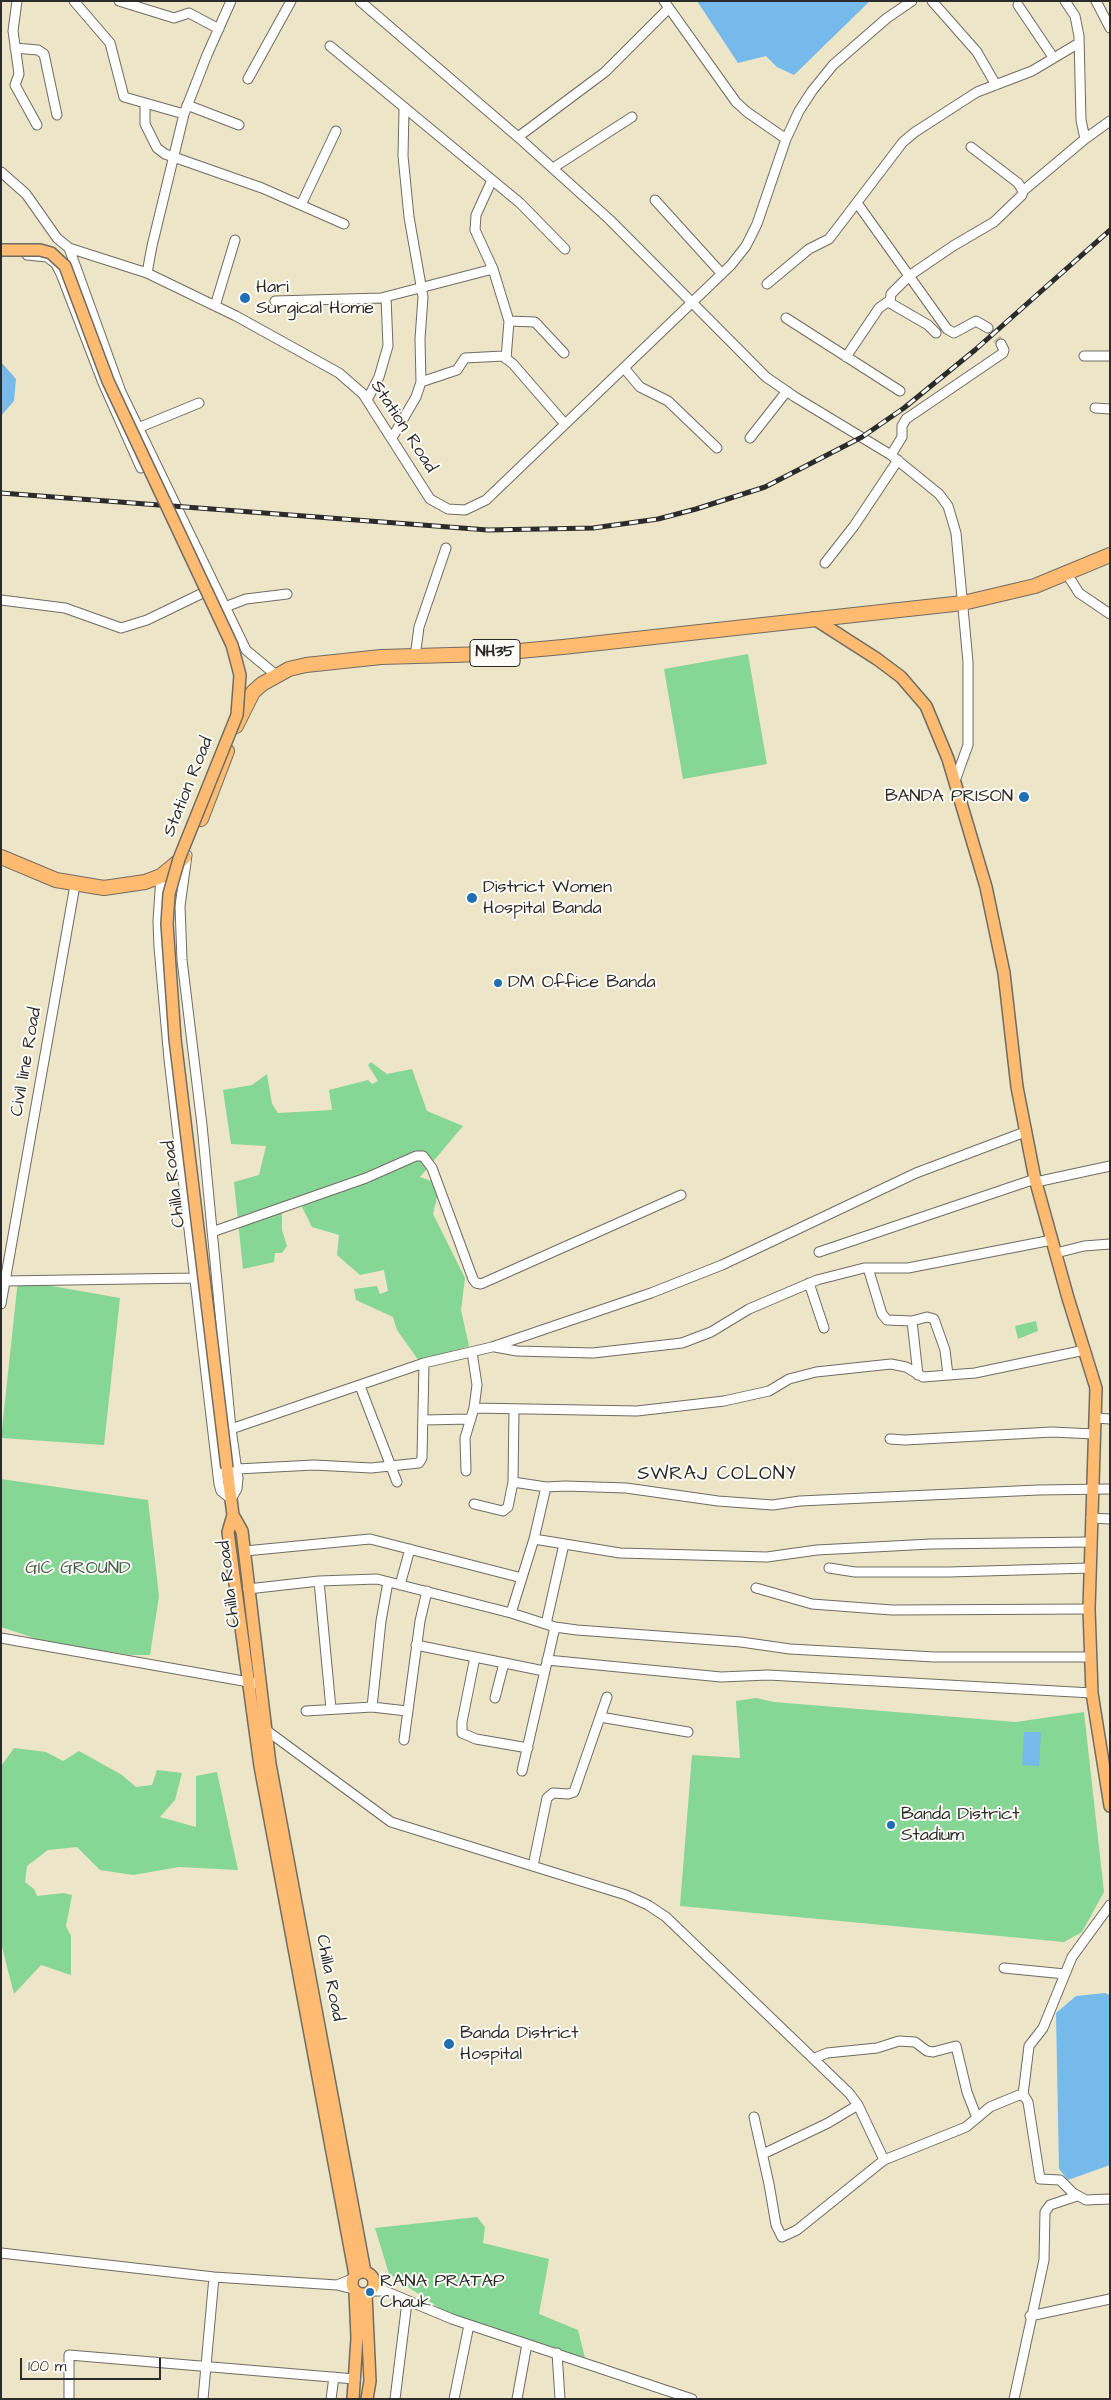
<!DOCTYPE html>
<html>
<head>
<meta charset="utf-8">
<style>
  body { margin:0 }
  #map { position:relative; width:1111px; height:2400px; overflow:hidden; background:#ede5c7; font-family:"Architects Daughter",sans-serif }
  canvas { display:block }
  .frame { position:absolute; inset:0; border:2px solid #2b2b2b; pointer-events:none }
  .scale { position:absolute; left:20px; top:2358px; width:141px; height:22px; box-sizing:border-box; border:2px solid #2b2b2b; border-top:0; padding-left:6px; font-size:15px; line-height:18px; white-space:nowrap; color:#2b2b2b; -webkit-text-stroke:4px #fdfcf7; paint-order:stroke }
</style>
</head>
<body>
<div id="map">
<canvas width="1111" height="2400"></canvas>
<div class="frame"></div>
<div class="scale">100 m</div>
</div>
<script>
const g = document.querySelector('canvas').getContext('2d');
g.lineJoin = 'round';
function fill(path, color) {
  g.fillStyle = color;
  g.fill(path, 'evenodd');
}
function toPath(rows) {
  const path = new Path2D();
  for (const r of rows) {
    if (r.length === 3) {
      path.moveTo(r[0] + r[2], r[1]);
      path.arc(r[0], r[1], r[2], 0, 2 * Math.PI);
      continue;
    }
    path.moveTo(r[0], r[1]);
    for (let i = 2; i < r.length; i += 2) path.lineTo(r[i], r[i + 1]);
  }
  return path;
}
function trace(path, color, width, dash) {
  g.strokeStyle = color;
  g.lineWidth = width;
  g.lineCap = dash ? 'butt' : 'round';
  g.setLineDash(dash || []);
  g.stroke(path);
}
function label(font, color, halo, rows, align = 'center') {
  g.font = font + ' "Architects Daughter",sans-serif';
  g.lineWidth = 4;
  g.setLineDash([]);
  g.textBaseline = 'middle';
  g.strokeStyle = halo;
  g.fillStyle = color;
  for (const [text, x, y, turn = 0] of rows) {
    g.save();
    g.translate(x, y);
    g.rotate((+turn || 0) * Math.PI / 180);
    g.textAlign = isNaN(turn) ? turn : align;
    if (halo) g.strokeText(text, 0, 0);
    g.fillText(text, 0, 0);
    g.restore();
  }
}
const green = toPath([
  [748,654,767,764,683,779,664,669],
  [371,1062,387,1074,412,1069,427,1111,463,1126,420,1177,440,1184,433,1214,465,1278,461,1310,469,1346,419,1361,397,1330,393,1317,356,1300,354,1289,377,1286,380,1294,388,1291,384,1270,360,1275,337,1255,339,1235,312,1227,299,1201,282,1203,282,1230,287,1246,282,1253,275,1253,274,1262,243,1269,234,1182,259,1175,266,1146,231,1144,223,1090,252,1085,267,1074,272,1104,278,1113,332,1110,329,1090,368,1080,372,1084,378,1081,368,1065],
  [18,1280,120,1298,104,1445,1,1438],
  [1036,1321,1038,1331,1018,1339,1015,1326],
  [1,1479,148,1500,159,1596,150,1655,131,1655,46,1642,1,1627],
  [756,1698,774,1702,1016,1722,1084,1712,1104,1892,1082,1932,1064,1942,680,1906,692,1755,740,1758,736,1701],
  [14,1748,46,1752,63,1761,79,1751,122,1775,136,1787,152,1785,157,1770,182,1773,175,1800,160,1817,196,1827,196,1776,217,1772,238,1870,179,1867,133,1875,100,1870,77,1847,48,1850,27,1866,25,1882,34,1889,37,1896,64,1893,72,1895,66,1926,71,1936,71,1975,41,1965,14,1994,1,1943,1,1766],
  [477,2217,485,2227,483,2243,549,2259,539,2314,578,2330,585,2358,444,2316,442,2310,389,2274,375,2228]
]);
const water = toPath([
  [697,1,870,1,794,75,777,67,766,56,738,63],
  [1,362,16,379,14,401,1,416],
  [1024,1732,1041,1732,1039,1766,1022,1765],
  [1105,1993,1110,1995,1110,2165,1068,2180,1059,2169,1056,2013,1076,1996]
]);
const minorTunnel = toPath([
  [988,328,1001,344]
]);
const minor = toPath([
  [17,1,13,31,19,74,15,85,37,125],
  [74,1,110,43,124,97,184,114],
  [119,1,174,18,189,13,219,29],
  [360,1,518,137,610,220,766,377,795,397,891,455,939,494,948,506,956,533,968,662,968,745,955,781],
  [664,1,736,102,747,112,786,139],
  [932,1,977,52,996,85],
  [1065,1,1075,16,1079,36,1081,120,1085,139,1110,121],
  [1096,1,1110,28],
  [1018,5,1053,57],
  [330,46,520,203,565,249],
  [15,48,38,50,44,54,57,115],
  [248,79,291,1],
  [145,104,145,124,157,148,165,154,262,188,344,224],
  [187,105,239,125],
  [518,137,605,72,669,8],
  [553,168,632,117],
  [1,172,26,194,57,238,69,248,147,273,236,316,339,373,363,394,430,499,448,509,465,510,486,500,731,265,746,246,757,224,786,139,799,111,812,91,833,65,887,18,912,1],
  [492,180,476,215,475,230,493,269,509,321,506,359],
  [1023,191,1085,139],
  [655,200,722,274],
  [857,203,947,329,954,333,976,321,988,328],
  [301,205,336,131],
  [69,248,121,392,246,650,276,675],
  [27,255,47,257,56,264,61,274,103,383,141,468],
  [147,273,152,246,184,114,207,55,231,1],
  [767,284,809,249,829,239,903,142,915,132,977,92,1032,71,1079,43],
  [275,301,381,298,493,269],
  [215,306,235,240],
  [786,318,900,391],
  [509,321,535,322,564,353],
  [936,333,928,325,890,303,891,294,909,276,953,246,994,222,1022,195,1023,191,1018,183,971,147],
  [1084,356,1110,356],
  [846,357,879,308,889,301],
  [624,368,640,387,668,401,717,448],
  [421,382,457,370,465,358,503,356,513,364,565,424],
  [367,400,379,377,388,346,386,297],
  [1095,408,1110,409],
  [138,428,199,403],
  [392,438,416,397,421,382,420,339,423,297,409,217,403,156,404,109],
  [750,438,787,391],
  [891,455,902,437,902,426,906,419,1003,353,1004,350,1001,344],
  [825,563,854,526,898,460],
  [1067,574,1079,593,1110,614],
  [1,600,65,608,121,628,147,620,211,589],
  [225,607,246,599,287,594],
  [415,657,419,627,446,548],
  [161,876,158,921,159,947,169,1059,219,1484,221,1491,231,1499,237,1489,238,1478,231,1429,202,1125,182,960,180,906,187,855],
  [1036,1182,1110,1166],
  [212,1232,366,1178,416,1156,423,1156,432,1168,473,1279,476,1283,481,1284,681,1195],
  [819,1252,1035,1179],
  [1056,1253,1084,1246,1110,1244],
  [868,1268,882,1314,887,1320,912,1321,927,1317,934,1319,945,1350,948,1375],
  [5,1281,194,1278],
  [809,1283,824,1328],
  [1,1304,75,885],
  [912,1321,918,1375],
  [495,1347,517,1351,593,1353,682,1343,711,1332,749,1309,817,1280,864,1268,908,1268,1052,1240],
  [360,1386,397,1482],
  [474,1408,637,1411,724,1401,769,1391,789,1379,816,1372,891,1364,906,1367,923,1377,975,1373,1085,1350],
  [1096,1418,1110,1419],
  [423,1420,471,1419],
  [231,1429,424,1363],
  [890,1439,905,1440,1052,1432,1094,1434],
  [237,1469,314,1465,371,1468,419,1463,422,1458,424,1363,492,1347,651,1293,722,1265,916,1173,1025,1132],
  [466,1471,465,1438,474,1408,477,1385,472,1352],
  [513,1482,546,1487,565,1486,626,1488,718,1501,773,1505,800,1501,1038,1490,1110,1489],
  [474,1504,503,1511,508,1507,513,1482,514,1410],
  [1091,1518,1110,1519],
  [534,1539,620,1553,767,1557,817,1550,931,1544,1090,1542],
  [245,1551,370,1539,522,1578],
  [829,1568,855,1572,949,1572,1090,1568],
  [319,1581,331,1709],
  [400,1585,410,1549],
  [756,1588,812,1604,892,1610,1089,1609],
  [248,1589,319,1581,377,1579,511,1613,555,1627,577,1630,741,1642,790,1649,935,1657,1091,1657],
  [511,1613,534,1539,546,1487],
  [546,1624,564,1544],
  [1,1638,260,1684],
  [416,1645,544,1671],
  [475,1657,462,1722,462,1733,476,1739,528,1748],
  [547,1660,721,1677,768,1675,1092,1693],
  [495,1698,504,1663],
  [372,1707,381,1621,388,1582],
  [306,1711,372,1707,407,1711],
  [600,1717,688,1732],
  [266,1730,391,1822,626,1895,648,1905,666,1917,849,2093,858,2105,884,2160],
  [404,1740,420,1621,427,1591],
  [522,1771,555,1627],
  [533,1866,547,1798,553,1793,568,1794,574,1792,607,1697],
  [1004,1968,1065,1974],
  [815,2058,827,2053,877,2048,899,2041,915,2042,927,2051,933,2052,956,2046,967,2092,977,2118],
  [1023,2095,1029,2046,1043,2028,1072,1957,1110,1905],
  [754,2117,769,2184,776,2225,782,2237,797,2230,884,2160,966,2127,990,2107,1019,2095,1025,2097,1028,2102,1040,2179,1060,2180,1073,2193,1086,2200,1110,2199],
  [763,2154,828,2123,858,2105],
  [1,2253,214,2277,337,2285],
  [352,2279,337,2285,353,2289],
  [371,2291,385,2291,375,2282],
  [385,2291,452,2319,692,2399],
  [1030,2316,1110,2299],
  [557,2353,560,2399],
  [69,2399,69,2355,355,2379],
  [203,2399,214,2277],
  [331,2399,334,2377],
  [395,2399,407,2302],
  [454,2399,469,2325],
  [517,2399,527,2344],
  [1014,2399,1044,2260,1045,2212,1050,2205,1077,2196]
]);
const major = toPath([
  [813,618,877,659,901,677,926,706,948,759,986,887,1004,973,1017,1087,1035,1179,1068,1298,1096,1388,1089,1609,1092,1693,1110,1806],
  [227,1468,233,1515,242,1531,270,1764,365,2272],
  [233,1515,228,1532,260,1766,355,2275],
  [363,2283,11],
  [366,2294,370,2381,367,2399],
  [353,2399,357,2338,355,2292]
]);
const highway = toPath([
  [236,726,253,692,262,684,289,669,306,665,381,657,486,654,563,647,963,603,1035,586,1110,555],
  [201,819,227,751],
  [1,857,56,880,104,888,145,882,161,876,184,857]
]);
const rail = toPath([
  [1,493,488,530,593,528,658,519,696,509,765,487,862,437,904,408,975,350,1110,230]
]);
const majorBridge = toPath([
  [1,250,40,250,51,253,65,266,108,381,232,645,240,675,237,715,179,859,169,894,167,924,175,1039,227,1468]
]);
const markers = [
  [245,298,6,"#1f6fb2"],
  [1024,797,6,"#1f6fb2"],
  [472,898,6,"#1f6fb2"],
  [498,983,5,"#1f6fb2"],
  [891,1825,5,"#1f6fb2"],
  [449,2044,6,"#1f6fb2"],
  [370,2292,5,"#1f6fb2"]
];
const shields = [
  [495,653,50]
];
const shieldNames = [
  ["NH35",495,653]
];
const poiNames = [
  ["Hari",256,288],
  ["Surgical Home",256,309],
  ["BANDA PRISON",1013,797,"right"],
  ["District Women",483,888],
  ["Hospital Banda",483,909],
  ["DM Office Banda",508,983],
  ["Banda District",901,1815],
  ["Stadium",901,1836],
  ["Banda District",460,2034],
  ["Hospital",460,2055],
  ["RANA PRATAP",380,2282],
  ["Chauk",380,2303]
];
const streetNames = [
  ["Station Road",403,427,57],
  ["Station Road",189,787,-68],
  ["Civil line Road",27,1062,-80],
  ["Chilla Road",175,1184,-97],
  ["Chilla Road",230,1584,-97],
  ["Chilla Road",329,1978,79]
];
const parkNames = [
  ["GIC GROUND",78,1569]
];
const neighbourhoodNames = [
  ["SWRAJ COLONY",717,1475]
];
fill(green, '#86d696');
fill(water, '#75baeb');
trace(minorTunnel, '#c6c0a8', 9, [9, 4.5]);
trace(minor, '#6f6c62', 11);
trace(major, '#6f6c62', 14);
trace(highway, '#6f6c62', 16);
trace(minor, '#fff', 9);
trace(major, '#ffbb71', 11);
trace(highway, '#ffbb71', 14);
trace(rail, '#2b2b2b', 5);
trace(rail, '#fdfcf7', 3, [9]);
trace(majorBridge, '#6f6c62', 14, []);
trace(majorBridge, '#ffbb71', 11);
for (const [x, y, r, color] of markers) {
  const dot = new Path2D();
  dot.arc(x, y, r, 0, 2 * Math.PI);
  g.fillStyle = color;
  g.fill(dot);
  trace(dot, '#fdfcf7', 2);
}
for (const [x, y, w] of shields) {
  const box = new Path2D();
  box.roundRect(x - w / 2, y - 13.5, w, 27, 4);
  g.fillStyle = '#fdfcf7';
  g.fill(box);
  trace(box, '#2b2b2b', 1);
}
label('bold 16px', '#2b2b2b', null, shieldNames);
label('18px', '#2b2b2b', '#fdfcf7', poiNames, 'left');
label('18px', '#2b2b2b', '#fdfcf7', streetNames);
label('18px', '#465e4b', '#fdfcf7', parkNames);
g.letterSpacing = '1px';
label('19px', '#2b2b2b', '#fdfcf7', neighbourhoodNames);
g.letterSpacing = '0px';
</script>
</body>
</html>
